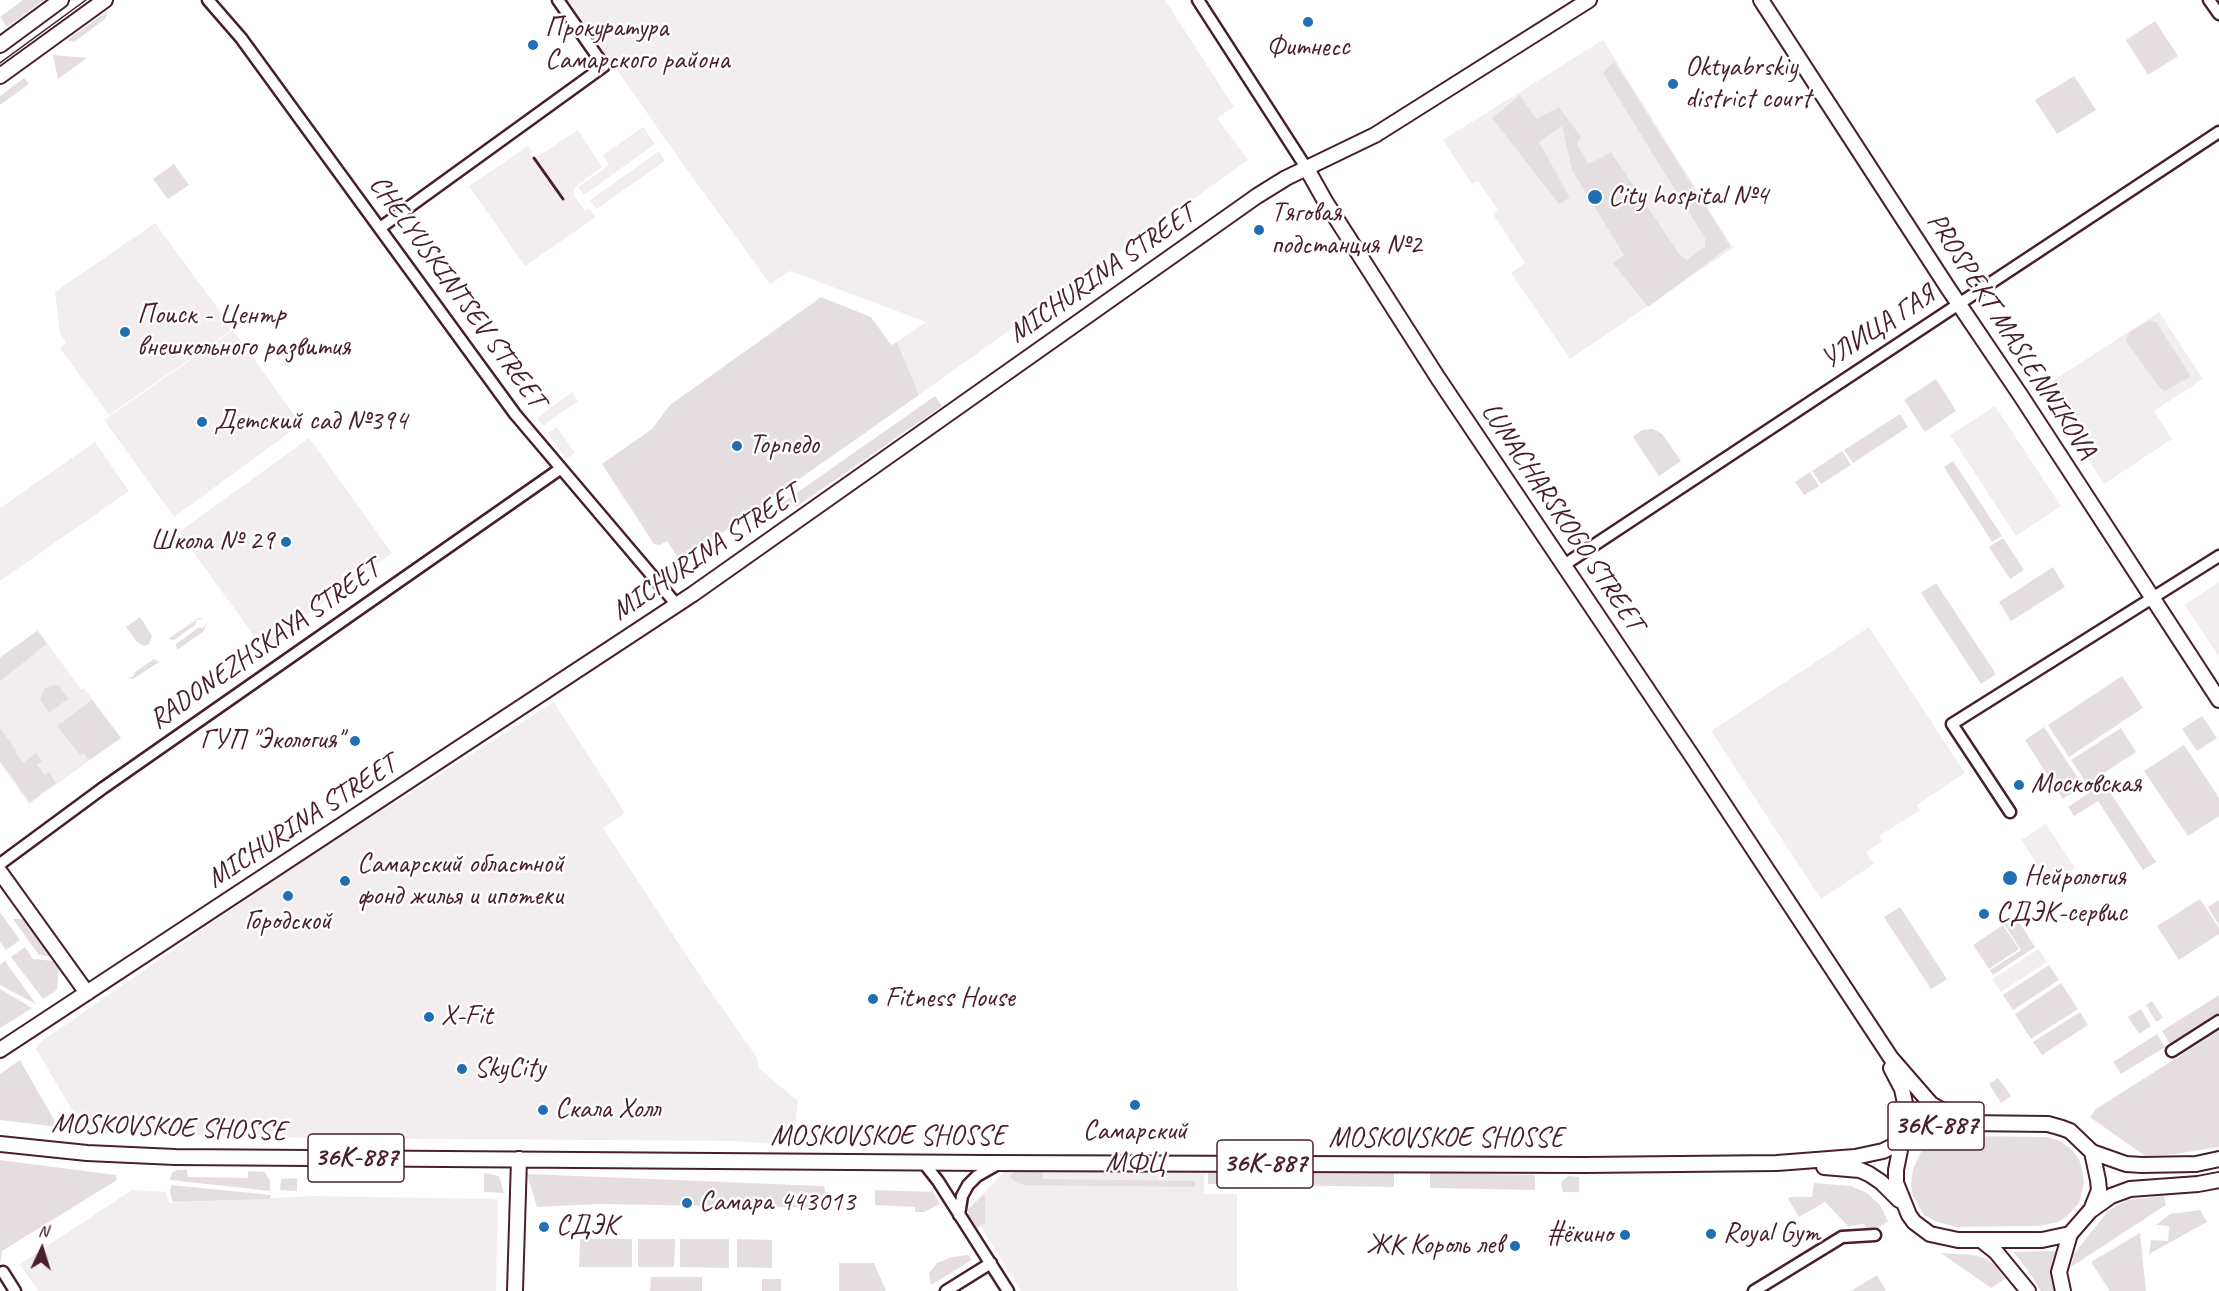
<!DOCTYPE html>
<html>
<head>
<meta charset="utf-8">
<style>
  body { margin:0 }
  #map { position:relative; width:2219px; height:1291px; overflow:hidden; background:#fff; font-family:Caveat,sans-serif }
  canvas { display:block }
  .north { position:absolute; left:12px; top:1219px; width:60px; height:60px; -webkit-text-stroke:4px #fff; paint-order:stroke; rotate:4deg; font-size:16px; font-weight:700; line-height:24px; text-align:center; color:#4a1f2b }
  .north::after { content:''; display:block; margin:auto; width:21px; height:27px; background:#4a1f2b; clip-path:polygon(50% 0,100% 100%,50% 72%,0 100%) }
</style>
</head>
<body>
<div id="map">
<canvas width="2219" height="1291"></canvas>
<div class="north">N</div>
</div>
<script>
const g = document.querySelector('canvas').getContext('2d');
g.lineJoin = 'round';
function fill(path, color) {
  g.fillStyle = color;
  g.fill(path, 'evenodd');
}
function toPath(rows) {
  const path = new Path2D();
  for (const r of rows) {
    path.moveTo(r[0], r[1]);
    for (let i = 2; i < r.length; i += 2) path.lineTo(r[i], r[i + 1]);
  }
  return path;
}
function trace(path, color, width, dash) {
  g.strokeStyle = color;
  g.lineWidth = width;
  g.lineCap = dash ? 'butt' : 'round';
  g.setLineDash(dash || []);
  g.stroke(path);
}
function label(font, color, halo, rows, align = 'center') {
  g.font = font + ' Caveat,sans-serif';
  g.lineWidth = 5;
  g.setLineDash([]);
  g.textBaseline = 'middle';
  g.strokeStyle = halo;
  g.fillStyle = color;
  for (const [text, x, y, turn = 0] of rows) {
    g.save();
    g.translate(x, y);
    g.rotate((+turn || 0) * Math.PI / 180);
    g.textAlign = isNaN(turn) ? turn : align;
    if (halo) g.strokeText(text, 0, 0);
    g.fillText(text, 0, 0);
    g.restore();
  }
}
const built = toPath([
  [568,0,1165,0,1234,107,1217,118,1248,160,919,395,897,342,926,322,790,271,770,284,680,160],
  [1603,40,1733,248,1570,359,1511,273,1525,263,1493,214,1498,210,1478,181,1472,184,1443,140],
  [643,127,655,144,584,195,578,187,609,165,603,155],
  [578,130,602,167,574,188,574,196,585,210,589,208,596,217,525,266,469,186,528,146,532,151,530,157,537,157],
  [659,151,665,161,597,209,590,200],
  [155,223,233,329,109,415,60,348,66,343,60,333,55,292],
  [2159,312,2203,379,2154,411,2172,439,2104,484,2042,388],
  [233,330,301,424,174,517,104,420],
  [572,392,578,401,543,426,537,418],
  [1995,406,2061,506,2016,536,1950,435],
  [557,427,575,453,566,459,548,433],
  [309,438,392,553,262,647,179,532],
  [95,442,129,491,0,581,0,508],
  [2219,582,2219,657,2185,605],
  [1869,627,1965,773,1917,805,1920,810,1879,836,1882,841,1866,852,1874,864,1821,899,1711,731],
  [38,630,81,690,84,688,121,738,29,804,0,763,0,657],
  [554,702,625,813,603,828,704,982,758,1059,758,1068,798,1101,793,1145,732,1141,318,1138,97,1133,84,1130,36,1049,39,1043,296,865],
  [2046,824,2075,868,2050,884,2021,840],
  [2039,949,2047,962,2001,992,1992,979],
  [1205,1170,1204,1194,1237,1194,1237,1288,1239,1291,1021,1291,969,1208,1005,1171],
  [132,1190,166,1192,169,1203,312,1196,498,1199,496,1291,38,1291,20,1264]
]);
const green = toPath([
  [23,0,44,0,7,27,0,17],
  [108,11,105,19,74,42,67,40],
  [2155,21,2178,56,2148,75,2126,40],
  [53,55,87,58,58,79],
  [1614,61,1730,246,1648,307,1613,263,1624,255,1572,170,1562,126,1539,142,1570,198,1559,204,1492,118,1520,95,1536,119,1559,107,1581,137,1577,144,1588,164,1611,152,1679,254,1687,260,1705,246,1705,238,1603,73],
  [2074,76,2096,110,2057,134,2035,100],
  [24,78,29,84,0,105,0,96],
  [174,164,189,185,168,199,153,179],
  [821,297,871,317,891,345,897,342,919,395,681,562,667,541,660,545,654,544,602,464,652,429,670,405],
  [2150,320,2156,322,2190,375,2188,378,2165,391,2160,388,2126,341,2129,333],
  [1936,379,1956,411,1925,432,1904,400],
  [935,396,942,406,796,507,792,503,780,510,778,506],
  [1900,414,1908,427,1853,463,1844,450],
  [1653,429,1662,434,1681,461,1659,476,1633,437,1642,430],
  [1842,451,1851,465,1821,484,1812,471],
  [1953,461,2002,536,1992,542,1944,467],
  [1810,472,1819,486,1804,495,1795,482],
  [2003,538,2024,570,2010,579,1989,547],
  [2053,567,2065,587,2011,621,1999,602],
  [1936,583,1996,674,1981,684,1921,593],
  [140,617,152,636,149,644,144,646,137,642,126,627],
  [199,618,203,619,197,620,195,625,174,640,168,639],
  [206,623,204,631,177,650,176,644,198,628,203,628],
  [37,631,47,644,0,681,0,658],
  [154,659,159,662,133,679,126,678,133,677,135,672],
  [2122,676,2143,708,2069,757,2048,725],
  [53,685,59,686,68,699,49,713,40,699,45,688],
  [92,700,121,738,89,760,84,753,80,755,57,726],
  [2202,716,2217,738,2197,751,2182,729],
  [2044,727,2083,786,2063,799,2025,740],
  [0,728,17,751,15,752,23,763,36,753,42,761,37,765,45,775,49,772,56,783,30,802,0,761],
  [2121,728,2136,752,2087,784,2071,760],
  [2184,745,2219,798,2219,816,2188,836,2144,771],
  [2104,783,2156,862,2143,870,2098,801,2074,816,2068,807],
  [2200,899,2219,928,2219,934,2179,960,2157,926],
  [2219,900,2219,924,2218,924,2208,907],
  [1900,907,1947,979,1931,989,1884,917],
  [0,912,20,940,6,950,0,942],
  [2016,917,2035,947,1993,975,1990,970,2021,950,2004,924],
  [13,919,28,919,54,957,39,955],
  [2003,925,2019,949,1989,969,1973,945],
  [25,947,33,959,54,961,59,967,57,990,43,999,11,957],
  [5,961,36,1004,0,985,0,965],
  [2049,965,2059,980,2013,1010,2003,995],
  [2061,983,2078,1009,2031,1039,2015,1014],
  [0,989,32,1008,0,1028],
  [2219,995,2219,1013,2170,1044,2162,1031],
  [2152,1001,2163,1018,2156,1022,2146,1005],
  [2141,1009,2151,1026,2139,1034,2128,1017],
  [2080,1012,2088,1025,2042,1055,2033,1042],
  [2219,1031,2219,1147,2175,1154,2145,1156,2090,1117,2096,1109],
  [2157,1034,2165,1047,2121,1074,2113,1062],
  [20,1060,58,1127,0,1120,0,1074],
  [1998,1078,2011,1096,2001,1103,1989,1084],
  [1974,1136,2047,1137,2060,1141,2071,1149,2079,1159,2082,1170,2084,1182,2079,1203,2066,1217,2058,1222,2039,1226,1955,1227,1935,1221,1924,1215,1913,1196,1911,1186,1913,1169,1921,1152,1930,1145,1945,1138],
  [0,1160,116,1175,117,1180,2,1251,0,1265],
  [177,1170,187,1170,188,1177,248,1178,248,1171,265,1172,270,1181,270,1191,170,1180,172,1173],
  [1208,1171,1394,1173,1394,1187,1208,1184],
  [1015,1172,1042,1172,1043,1179,1195,1181,1195,1187,1024,1185,1017,1183,1010,1177,1010,1175],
  [484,1173,499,1176,504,1193,484,1192],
  [1430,1173,1535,1175,1535,1190,1430,1188],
  [527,1174,824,1186,828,1208,598,1204,537,1207],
  [1568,1176,1579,1177,1579,1192,1563,1192,1561,1182],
  [297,1178,297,1191,280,1190,281,1179],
  [1814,1183,1851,1186,1867,1193,1880,1205,1888,1221,1877,1229,1866,1228,1864,1224,1848,1226,1825,1202,1799,1217,1788,1199,1790,1197,1812,1197],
  [171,1185,271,1195,271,1197,268,1199,173,1202,170,1193],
  [875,1190,933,1192,940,1204,924,1212,915,1212,915,1207,875,1205],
  [985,1194,985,1223,977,1228,968,1214,968,1209],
  [2164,1196,2166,1205,2071,1267,2074,1254,2108,1211,2127,1200],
  [2200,1210,2207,1222,2149,1254,2151,1240,2168,1241,2169,1226,2156,1225,2170,1214],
  [2140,1233,2146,1291,2110,1291,2091,1262],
  [580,1239,632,1239,632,1267,579,1267],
  [638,1239,675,1239,674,1267,638,1267],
  [680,1239,729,1239,729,1268,680,1267],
  [737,1239,772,1240,772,1268,737,1267],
  [2057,1251,2051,1278,2054,1291,2041,1291,2027,1269,2013,1252],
  [1941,1253,1974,1255,1986,1259,1995,1265,2005,1279,1991,1288],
  [968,1255,972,1260,931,1285,929,1273,937,1263,952,1257],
  [839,1263,874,1263,886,1291,839,1291],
  [1877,1275,1886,1291,1851,1291],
  [651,1277,702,1277,702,1291,650,1291],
  [762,1279,781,1279,781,1291,762,1291]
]);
const minor = toPath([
  [208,0,241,38,515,414,677,605],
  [1198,0,1307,169],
  [2209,0,2219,14],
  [380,228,604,66,558,0],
  [1564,565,2219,132],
  [2010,812,1952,724,2219,556],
  [0,864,103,788,560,469],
  [2172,1051,2219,1021],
  [923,1162,938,1181,1008,1291],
  [959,1215,962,1196,968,1185,977,1176,998,1164],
  [3,1272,15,1291],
  [946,1291,991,1263],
  [1754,1291,1842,1237,1875,1235]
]);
const major = toPath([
  [1761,0,1948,288,2021,396,2219,700],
  [0,45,61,0],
  [0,76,105,0],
  [1307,169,1325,201,1438,378,1694,759,1891,1058,1931,1104,1963,1122],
  [0,872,87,993],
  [0,1050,693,594,1257,196,1286,178,1375,135,1589,0],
  [1891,1068,1902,1089,1906,1108,1905,1125,1896,1170,1896,1183,1909,1215,1914,1222,1930,1234,1958,1240,2042,1240,2070,1234,2090,1211,2111,1196,2130,1189,2198,1184,2219,1180],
  [0,1144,87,1153,175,1157,985,1163,1584,1165,1777,1163,1855,1157,1883,1151,1929,1128,1943,1124,1966,1123,2048,1124,2062,1128,2070,1131,2092,1152,2126,1164,2142,1165,2196,1164,2219,1159],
  [1824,1167,1860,1170,1869,1174,1881,1182,1899,1200],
  [2091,1210,2099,1190,2098,1180,2092,1152],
  [1981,1240,1996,1252,2028,1291],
  [515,1291,519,1159],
  [2063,1291,2059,1272,2070,1234]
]);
const tram = toPath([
  [0,63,86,0]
]);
const rail = toPath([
  [534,158,563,199]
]);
const markers = [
  [1308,22,6,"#1f6fb2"],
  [533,45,6,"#1f6fb2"],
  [1673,84,6,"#1f6fb2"],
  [1595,197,8,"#1f6fb2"],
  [1259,230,6,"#1f6fb2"],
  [125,332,6,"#1f6fb2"],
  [202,422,6,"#1f6fb2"],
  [737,446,6,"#1f6fb2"],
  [286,542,6,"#1f6fb2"],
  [355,741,6,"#1f6fb2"],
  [2019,785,6,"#1f6fb2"],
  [2010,878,8,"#1f6fb2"],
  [345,881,6,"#1f6fb2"],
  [288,896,6,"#1f6fb2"],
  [1984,914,6,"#1f6fb2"],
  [873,999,6,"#1f6fb2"],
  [429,1017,6,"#1f6fb2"],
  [462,1069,6,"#1f6fb2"],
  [1135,1105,6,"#1f6fb2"],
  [543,1110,6,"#1f6fb2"],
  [687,1203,6,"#1f6fb2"],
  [544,1227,6,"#1f6fb2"],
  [1711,1234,6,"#1f6fb2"],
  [1625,1235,6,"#1f6fb2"],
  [1515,1246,6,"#1f6fb2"]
];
const shields = [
  [1936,1126,96],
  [356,1158,96],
  [1265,1164,96]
];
const shieldNames = [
  ["36К-887",1936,1126],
  ["36К-887",356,1158],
  ["36К-887",1265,1164]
];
const poiNames = [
  ["Прокуратура",545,29],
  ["Самарского района",545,61],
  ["Фитнесс",1308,48,"center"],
  ["Oktyabrskiy",1685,68],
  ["district court",1685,100],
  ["City hospital №4",1608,197],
  ["Тяговая",1271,214],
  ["подстанция №2",1271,246],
  ["Поиск - Центр",137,316],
  ["внешкольного развития",137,348],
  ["Детский сад №394",214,422],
  ["Торпедо",749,446],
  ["Школа № 29",274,542,"right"],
  ["ГУП \"Экология\"",343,741,"right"],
  ["Московская",2031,785],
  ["Самарский областной",357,865],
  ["фонд жилья и ипотеки",357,897],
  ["Нейрология",2024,878],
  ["СДЭК-сервис",1996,914],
  ["Городской",288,922,"center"],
  ["Fitness House",885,999],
  ["X-Fit",441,1017],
  ["SkyCity",474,1069],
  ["Скала Холл",555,1110],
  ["Самарский",1135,1132,"center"],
  ["МФЦ",1135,1164,"center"],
  ["Самара 443013",699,1203],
  ["СДЭК",556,1227],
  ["Royal Gym",1723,1234],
  ["#ёкино",1613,1235,"right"],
  ["ЖК Король лев",1503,1246,"right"]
];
const streetNames = [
  ["MICHURINA STREET",1102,274,-35],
  ["CHELYUSKINTSEV STREET",457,292,54],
  ["УЛИЦА ГАЯ",1878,328,-33],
  ["PROSPEKT MASLENNIKOVA",2011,336,57],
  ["LUNACHARSKOGO STREET",1562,517,56],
  ["MICHURINA STREET",706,553,-34],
  ["RADONEZHSKAYA STREET",265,645,-35],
  ["MICHURINA STREET",302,822,-33],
  ["MOSKOVSKOE SHOSSE",169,1128,2],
  ["MOSKOVSKOE SHOSSE",888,1137],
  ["MOSKOVSKOE SHOSSE",1446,1139]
];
fill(built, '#f2eeef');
fill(green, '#e5dee0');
trace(minor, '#4a1f2b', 15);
trace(major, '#4a1f2b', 18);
trace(minor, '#fff', 10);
trace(major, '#fff', 14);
trace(tram, '#4a1f2b', 1.5);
trace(rail, '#4a1f2b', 3);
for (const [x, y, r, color] of markers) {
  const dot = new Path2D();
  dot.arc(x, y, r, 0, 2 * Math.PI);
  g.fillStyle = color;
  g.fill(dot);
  trace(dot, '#fff', 2);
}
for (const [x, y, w] of shields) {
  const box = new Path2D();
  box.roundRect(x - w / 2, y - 24, w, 48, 4.5);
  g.fillStyle = '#fff';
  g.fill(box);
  trace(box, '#4a1f2b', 1.5);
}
label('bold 27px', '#4a1f2b', null, shieldNames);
label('28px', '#4a1f2b', '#fff', poiNames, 'left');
label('28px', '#4a1f2b', '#fff', streetNames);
</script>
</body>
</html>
